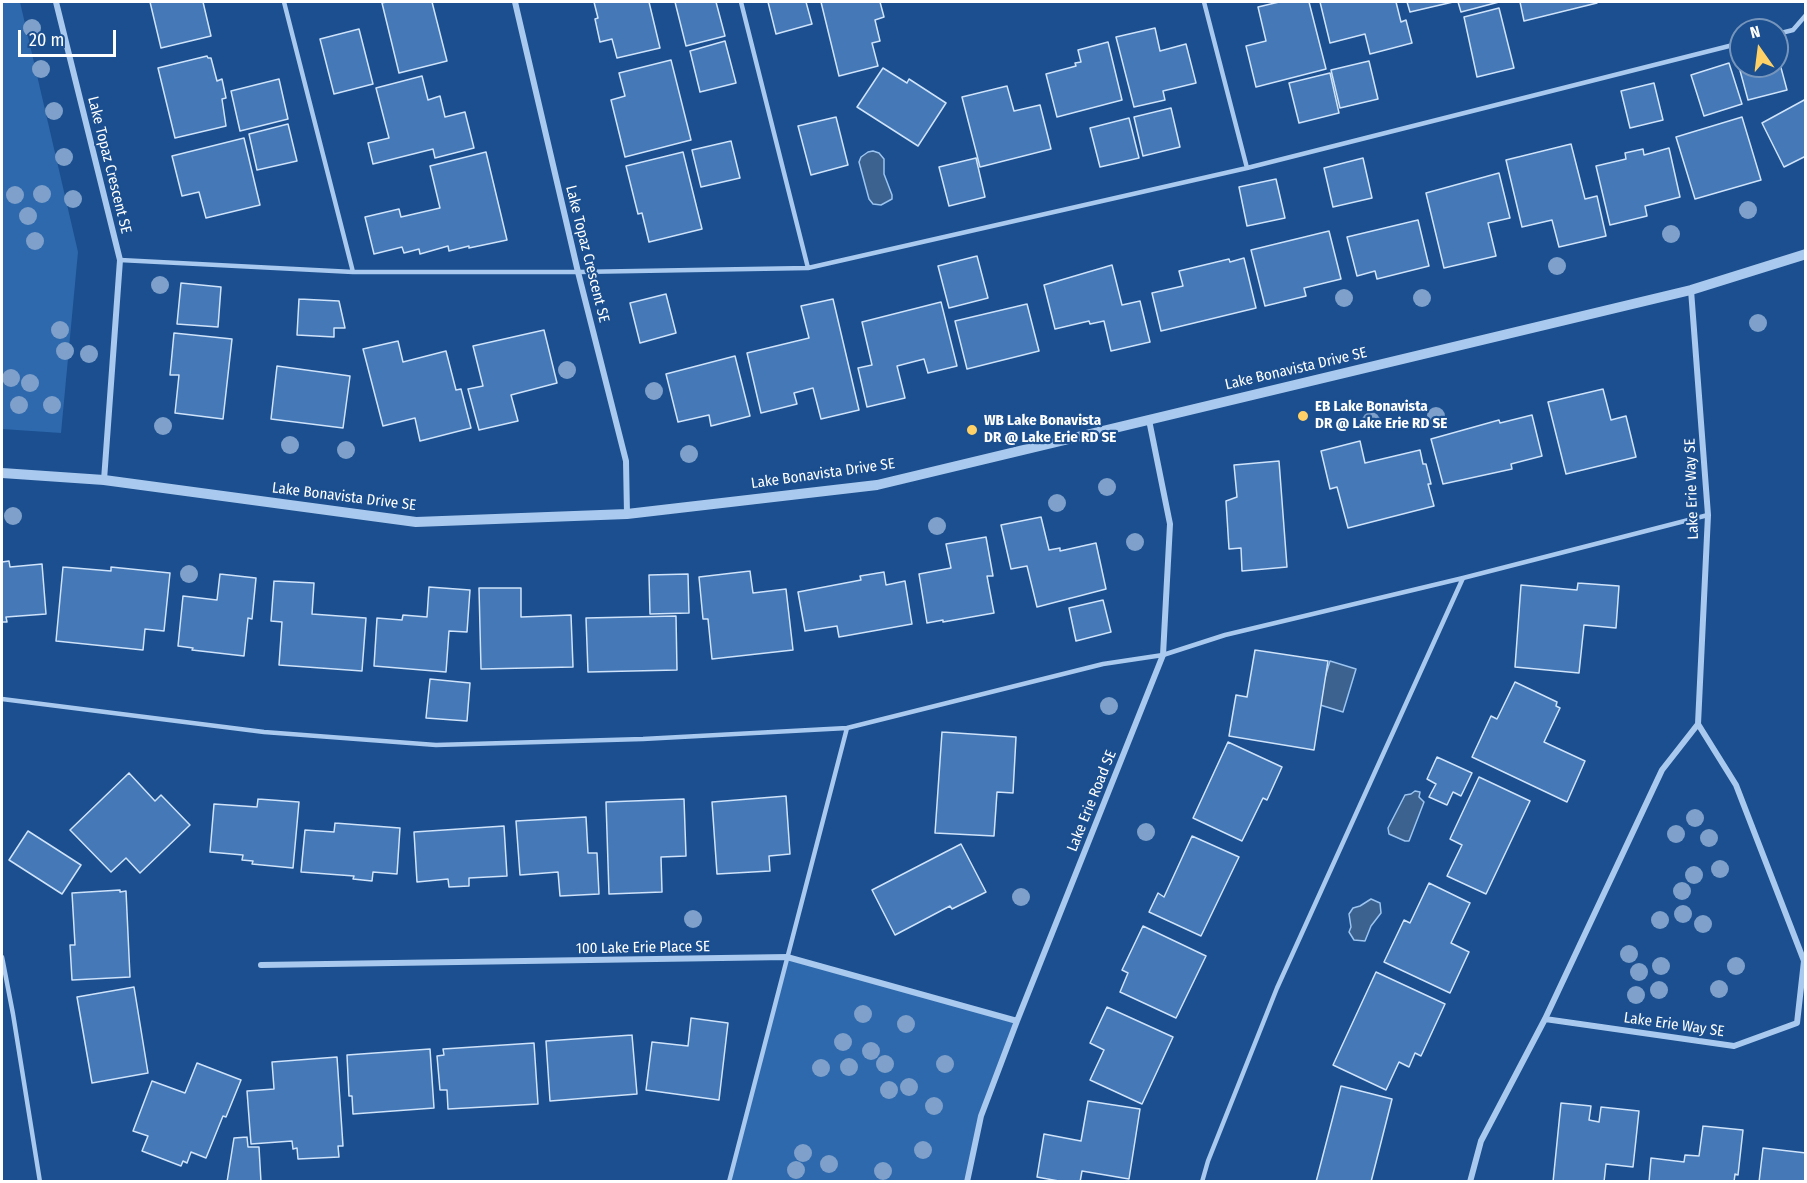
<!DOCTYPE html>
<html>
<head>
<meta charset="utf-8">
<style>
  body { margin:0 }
  #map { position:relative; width:1807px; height:1183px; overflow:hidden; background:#1b4f8f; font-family:"Fira Sans Condensed",sans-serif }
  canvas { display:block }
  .frame { position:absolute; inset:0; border:3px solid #fff; pointer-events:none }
  .north { position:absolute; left:1729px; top:18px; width:60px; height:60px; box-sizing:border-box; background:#1b4f8f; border:2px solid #7695bc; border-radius:50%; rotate:346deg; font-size:16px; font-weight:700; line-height:24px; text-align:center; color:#fff }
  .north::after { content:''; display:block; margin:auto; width:21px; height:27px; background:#ffd166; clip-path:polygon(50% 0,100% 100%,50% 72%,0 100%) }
  .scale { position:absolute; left:18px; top:30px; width:98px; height:27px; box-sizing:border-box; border:3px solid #fff; border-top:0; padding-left:8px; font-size:18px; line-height:21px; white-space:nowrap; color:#fff; -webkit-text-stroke:4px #1b4f8f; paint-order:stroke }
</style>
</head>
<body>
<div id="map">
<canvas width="1807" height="1183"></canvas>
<div class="frame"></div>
<div class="north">N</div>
<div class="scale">20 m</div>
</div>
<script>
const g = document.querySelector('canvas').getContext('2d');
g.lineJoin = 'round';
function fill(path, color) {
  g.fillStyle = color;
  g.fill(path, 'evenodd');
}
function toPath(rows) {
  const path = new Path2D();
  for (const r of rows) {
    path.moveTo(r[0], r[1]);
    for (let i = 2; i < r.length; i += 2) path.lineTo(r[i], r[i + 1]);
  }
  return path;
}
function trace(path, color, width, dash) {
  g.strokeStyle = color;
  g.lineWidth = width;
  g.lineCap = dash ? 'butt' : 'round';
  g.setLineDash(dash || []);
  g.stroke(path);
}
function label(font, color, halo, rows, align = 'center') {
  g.font = font + ' "Fira Sans Condensed",sans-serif';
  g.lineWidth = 4.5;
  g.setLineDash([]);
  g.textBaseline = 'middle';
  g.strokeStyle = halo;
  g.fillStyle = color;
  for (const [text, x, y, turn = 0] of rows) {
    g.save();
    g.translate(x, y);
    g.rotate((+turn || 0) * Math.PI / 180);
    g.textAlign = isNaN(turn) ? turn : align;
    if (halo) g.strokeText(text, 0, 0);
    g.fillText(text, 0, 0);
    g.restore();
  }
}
const green = toPath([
  [2,2,20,2,78,252,61,433,2,429],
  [787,957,1017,1021,981,1116,967,1181,729,1182]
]);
const water = toPath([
  [873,151,879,153,884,159,884,174,892,195,892,199,881,205,873,204,869,199,859,162,861,157,868,152,873,151],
  [1330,661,1356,669,1343,712,1317,704,1330,661],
  [1415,791,1420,792,1419,797,1424,802,1409,841,1405,841,1389,834,1388,828,1405,795,1411,794,1415,791],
  [1371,899,1380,903,1381,913,1371,926,1365,941,1354,940,1349,932,1351,927,1349,914,1353,908,1360,906,1371,899]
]);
const building = toPath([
  [150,2,203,2,211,36,161,48,150,2],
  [386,2,432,2,447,61,399,73,382,3,386,2],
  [594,2,649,2,660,48,617,58,612,39,600,42,595,19,598,18,594,2],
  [675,2,716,2,725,36,686,46,675,2],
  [768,2,806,2,812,24,776,34,768,2],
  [821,2,880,2,884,17,875,20,880,41,872,43,878,66,839,76,821,2],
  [1279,2,1309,2,1326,69,1256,87,1246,46,1266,41,1258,7,1279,2],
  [1320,2,1396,2,1401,22,1406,20,1412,43,1370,54,1365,34,1330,43,1320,2],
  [1407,2,1453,2,1410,12,1407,2],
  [1458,2,1499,2,1461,12,1458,2],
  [1520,2,1597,2,1597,3,1524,21,1520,2],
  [1499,8,1514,68,1477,77,1464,17,1499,8],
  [1155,28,1160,51,1186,44,1196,83,1163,91,1165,100,1134,107,1116,37,1155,28],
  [359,29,373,84,334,94,320,39,359,29],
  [725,41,736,83,700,92,690,51,725,41],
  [1108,42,1122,100,1057,117,1046,74,1076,66,1075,63,1081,62,1078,50,1108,42],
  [1777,53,1787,90,1748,100,1738,63,1741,62,1741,66,1777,66,1777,53],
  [207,56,208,58,211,58,217,81,222,79,226,98,222,99,226,126,175,138,158,68,207,56],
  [671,60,691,140,625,157,611,100,625,96,619,73,671,60],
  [1369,61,1378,99,1340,108,1331,70,1369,61],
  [1729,63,1742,104,1704,116,1691,75,1729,63],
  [883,68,907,83,909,79,946,103,918,146,857,107,883,68],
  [1330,73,1339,113,1299,123,1289,83,1330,73],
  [422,76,428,100,440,96,445,117,465,112,474,148,435,158,433,149,373,164,368,143,389,138,376,88,422,76],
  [279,79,288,119,240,131,231,91,279,79],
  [1654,83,1663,120,1630,128,1621,91,1654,83],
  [1007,86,1014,111,1040,105,1051,149,980,167,962,97,1007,86],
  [1806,99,1806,156,1784,167,1762,123,1806,99],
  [1171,108,1180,147,1143,156,1134,117,1171,108],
  [836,117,848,165,811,175,798,126,836,117],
  [1742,117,1761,180,1695,199,1676,137,1742,117],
  [1129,118,1139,158,1100,167,1090,128,1129,118],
  [288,124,297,161,257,170,249,134,288,124],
  [244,138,260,205,206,218,199,192,182,196,172,156,244,138],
  [731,141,740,178,701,187,692,150,731,141],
  [1571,144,1585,199,1597,196,1606,236,1559,247,1552,220,1522,227,1506,160,1571,144],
  [1669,148,1680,197,1645,206,1647,216,1610,225,1596,166,1626,159,1625,153,1643,149,1644,155,1669,148],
  [486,152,507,240,469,248,469,246,449,251,448,246,420,254,419,249,404,253,402,247,374,254,365,217,399,209,401,217,440,208,430,166,486,152],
  [683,152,702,229,649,242,642,213,638,214,626,166,683,152],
  [976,158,985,197,949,206,939,167,976,158],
  [1363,158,1372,198,1333,207,1324,168,1363,158],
  [1499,173,1510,218,1488,223,1496,256,1444,268,1426,193,1499,173],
  [1276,179,1285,218,1247,226,1239,187,1276,179],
  [1418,220,1429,266,1377,279,1375,271,1357,276,1347,237,1418,220],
  [1329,231,1341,279,1304,288,1306,296,1265,306,1251,250,1329,231],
  [977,256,988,298,949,308,938,266,977,256],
  [1244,258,1256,308,1161,331,1152,293,1183,286,1179,271,1229,259,1230,262,1244,258],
  [1112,265,1122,305,1140,301,1150,342,1111,351,1104,321,1090,324,1089,321,1055,329,1044,285,1112,265],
  [181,283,221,287,218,327,177,324,181,283],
  [666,294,676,333,640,343,630,303,666,294],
  [299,299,339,301,345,328,334,328,334,337,297,335,299,299],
  [833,299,859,410,821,419,813,388,794,393,797,404,761,413,747,353,809,338,801,306,833,299],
  [941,302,957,366,928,373,924,359,897,366,905,398,867,407,858,368,872,365,862,322,941,302],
  [1027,304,1039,351,967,369,955,321,1027,304],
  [544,330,557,383,511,395,518,421,479,430,468,389,483,386,473,346,544,330],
  [174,333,232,339,223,419,175,413,179,375,170,375,174,333],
  [398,341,403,362,446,351,456,390,461,389,471,428,420,441,415,418,383,426,363,349,398,341],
  [735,356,750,416,711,426,709,415,678,422,666,374,735,356],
  [277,366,350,376,343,428,271,419,277,366],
  [1603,389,1611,420,1626,416,1636,457,1566,474,1548,402,1603,389],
  [1532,415,1542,456,1511,464,1512,469,1443,484,1431,439,1499,420,1500,423,1532,415],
  [1360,441,1365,463,1420,450,1423,464,1426,464,1431,484,1428,484,1434,506,1348,528,1337,487,1330,489,1321,451,1360,441],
  [1279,461,1287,567,1242,571,1241,548,1229,549,1226,501,1237,497,1234,465,1279,461],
  [1041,517,1049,550,1060,548,1060,551,1096,543,1106,589,1037,607,1027,566,1011,569,1001,525,1041,517],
  [986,537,993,576,987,576,994,613,943,622,943,620,927,623,919,574,951,568,946,544,986,537],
  [2,559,2,562,9,561,10,567,42,564,46,614,6,617,7,622,2,622,2,559],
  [63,567,111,571,111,567,170,573,164,631,145,629,143,650,56,641,63,567],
  [750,571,753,593,786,589,793,650,712,659,708,619,703,619,699,577,750,571],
  [884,572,886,585,905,581,912,624,839,637,837,626,805,631,798,592,861,580,860,576,884,572],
  [220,574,256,578,252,619,248,618,244,656,192,650,193,648,178,646,183,596,217,600,220,574],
  [688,574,689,613,650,614,649,575,688,574],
  [274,581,314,583,312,614,366,618,362,671,279,665,282,622,271,621,274,581],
  [1578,583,1619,586,1616,628,1584,625,1579,673,1515,667,1521,585,1577,590,1578,583],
  [429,587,470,590,467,632,449,631,446,672,374,666,377,618,402,620,403,615,427,617,429,587],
  [479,588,521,588,521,617,571,615,573,667,481,669,479,588],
  [1103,600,1111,632,1076,641,1069,608,1103,600],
  [676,616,677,670,588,672,586,618,676,616],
  [1255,650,1328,661,1314,750,1229,736,1236,695,1247,697,1255,650],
  [430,679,470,683,467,721,426,718,430,679],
  [1515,682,1557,702,1556,706,1560,708,1544,742,1585,761,1567,802,1472,757,1491,716,1497,719,1515,682],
  [942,732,1016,737,1013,793,997,792,994,836,935,833,942,732],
  [1228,742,1282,767,1267,800,1263,798,1242,841,1193,818,1228,742],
  [1437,757,1472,773,1461,796,1453,792,1447,805,1429,797,1436,784,1427,779,1437,757],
  [129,773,155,801,161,795,190,825,140,873,126,858,111,872,70,830,129,773],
  [1479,777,1530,801,1486,894,1447,876,1462,845,1450,839,1479,777],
  [786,796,790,854,769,856,770,871,717,874,712,802,786,796],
  [258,799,299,802,293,868,252,864,253,861,242,860,243,855,210,852,214,804,257,807,258,799],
  [684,799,686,856,661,857,662,892,609,894,606,802,684,799],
  [586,817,588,853,597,853,599,894,560,896,558,872,520,875,516,821,586,817],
  [335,823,400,828,397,874,373,872,372,881,353,879,354,876,301,872,305,830,334,832,335,823],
  [504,826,507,876,469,878,469,886,449,887,448,879,417,882,414,832,504,826],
  [28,831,81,865,62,894,9,860,28,831],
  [1192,836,1239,857,1201,936,1149,912,1158,893,1164,897,1192,836],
  [961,844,986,892,952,909,950,906,895,935,872,890,961,844],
  [1429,883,1470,903,1451,943,1469,952,1450,993,1384,962,1404,920,1410,923,1429,883],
  [120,890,120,892,126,891,130,977,72,980,70,945,75,945,72,893,120,890],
  [1143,926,1206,956,1176,1018,1120,992,1128,973,1122,970,1143,926],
  [1376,972,1445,1004,1421,1056,1415,1053,1409,1067,1399,1062,1386,1090,1333,1065,1376,972],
  [134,987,148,1073,92,1083,77,997,134,987],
  [1107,1007,1173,1037,1142,1104,1090,1080,1104,1050,1090,1043,1107,1007],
  [691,1018,728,1023,719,1100,646,1090,652,1042,688,1046,691,1018],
  [632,1035,637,1094,550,1101,546,1041,632,1035],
  [534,1043,538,1104,448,1109,447,1090,440,1090,437,1056,444,1055,443,1049,534,1043],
  [430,1049,434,1108,353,1114,352,1096,349,1096,347,1055,430,1049],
  [337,1057,343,1146,338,1146,339,1157,298,1159,297,1148,293,1149,292,1141,251,1144,247,1091,274,1089,272,1062,337,1057],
  [197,1063,241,1080,226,1117,223,1116,206,1158,191,1152,187,1163,183,1161,181,1166,142,1151,148,1136,133,1131,152,1081,185,1093,197,1063],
  [1341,1086,1392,1099,1371,1182,1316,1182,1341,1086],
  [1088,1101,1140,1109,1129,1179,1082,1171,1080,1182,1064,1182,1037,1177,1044,1134,1081,1141,1088,1101],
  [1561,1103,1591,1106,1589,1120,1599,1122,1601,1107,1639,1111,1633,1167,1606,1164,1604,1182,1553,1182,1561,1103],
  [1703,1126,1743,1130,1738,1175,1735,1174,1734,1182,1649,1182,1651,1158,1684,1162,1685,1155,1699,1156,1703,1126],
  [247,1137,248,1147,259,1147,261,1182,227,1182,234,1138,247,1137],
  [1763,1148,1806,1153,1806,1182,1759,1182,1763,1148]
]);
const service = toPath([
  [284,2,353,272],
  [741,2,808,268],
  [1204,2,1247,168],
  [1777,34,1793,30,1806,15],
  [120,260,353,272,578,272,808,268,1247,168,1741,43],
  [2,699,264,732,436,745,643,739,847,728,1103,664,1163,655,1225,635,1463,578,1708,515],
  [2,957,13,1014,40,1182],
  [729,1182,847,728],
  [1202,1182,1208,1161,1277,988,1463,578]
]);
const minor = toPath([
  [56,2,120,260,104,480],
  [515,2,578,272,626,461,627,514],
  [261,965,787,957,1017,1021],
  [1545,1019,1734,1046,1797,1023,1804,961,1736,785,1698,724],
  [967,1182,981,1116,1017,1021,1163,655,1170,524,1149,420],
  [1470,1182,1481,1141,1545,1019,1662,770,1698,724,1708,515,1691,290]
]);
const tertiary = toPath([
  [2,473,104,480,416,522,627,514,877,485,1691,290,1806,254]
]);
const trees = [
  [32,28],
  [41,69],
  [54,111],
  [64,157],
  [42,194],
  [15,195],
  [73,199],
  [1748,210],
  [28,216],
  [1671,234],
  [35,241],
  [1557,266],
  [160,285],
  [1344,298],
  [1422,298],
  [1758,323],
  [60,330],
  [65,351],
  [89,354],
  [567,370],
  [11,378],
  [30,383],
  [654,391],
  [19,405],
  [52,405],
  [1436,416],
  [1371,421],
  [163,426],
  [290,445],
  [346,450],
  [689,454],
  [1107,487],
  [1057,503],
  [13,516],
  [937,526],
  [1135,542],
  [189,574],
  [1109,706],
  [1695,818],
  [1146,832],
  [1676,834],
  [1709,838],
  [1720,869],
  [1694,875],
  [1682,891],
  [1021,897],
  [1683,914],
  [693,919],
  [1660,920],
  [1703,924],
  [1629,954],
  [1661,966],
  [1736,966],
  [1639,972],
  [1719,989],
  [1659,990],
  [1636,995],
  [863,1014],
  [906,1024],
  [843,1042],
  [871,1051],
  [885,1064],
  [945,1064],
  [849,1067],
  [821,1068],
  [909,1087],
  [889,1090],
  [934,1106],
  [923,1150],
  [803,1153],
  [829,1164],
  [796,1170],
  [883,1171]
];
const markers = [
  [1303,416,6,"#ffd166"],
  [972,430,6,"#ffd166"]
];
const streetNames = [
  ["Lake Topaz Crescent SE",109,165,76],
  ["Lake Topaz Crescent SE",587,254,76],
  ["Lake Bonavista Drive SE",1296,369,-13],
  ["Lake Bonavista Drive SE",823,474,-8],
  ["Lake Erie Way SE",1692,489,-92],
  ["Lake Bonavista Drive SE",344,497,7],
  ["Lake Erie Road SE",1092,801,-68],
  ["100 Lake Erie Place SE",643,948,-1],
  ["Lake Erie Way SE",1674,1025,8]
];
const poiNames = [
  ["EB Lake Bonavista",1315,407],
  ["DR @ Lake Erie RD SE",1315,424],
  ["WB Lake Bonavista",984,421],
  ["DR @ Lake Erie RD SE",984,438]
];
fill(green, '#2e69ad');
fill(water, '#3c6290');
trace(water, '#9cc4f0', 1.5);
fill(building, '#4478b7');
trace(building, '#cfe3fa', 1.5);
trace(service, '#a9c9ee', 4.5);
trace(minor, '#a9c9ee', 6);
trace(tertiary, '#a9c9ee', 10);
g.fillStyle = '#7ea0ca';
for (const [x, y] of trees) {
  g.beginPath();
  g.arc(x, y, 9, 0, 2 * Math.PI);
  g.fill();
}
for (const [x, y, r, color] of markers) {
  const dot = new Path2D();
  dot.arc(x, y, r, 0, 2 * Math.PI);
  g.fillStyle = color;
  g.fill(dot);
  trace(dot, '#1b4f8f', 2);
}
label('15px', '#fff', '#1b4f8f', streetNames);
label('bold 15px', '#fff', '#1b4f8f', poiNames, 'left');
</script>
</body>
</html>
